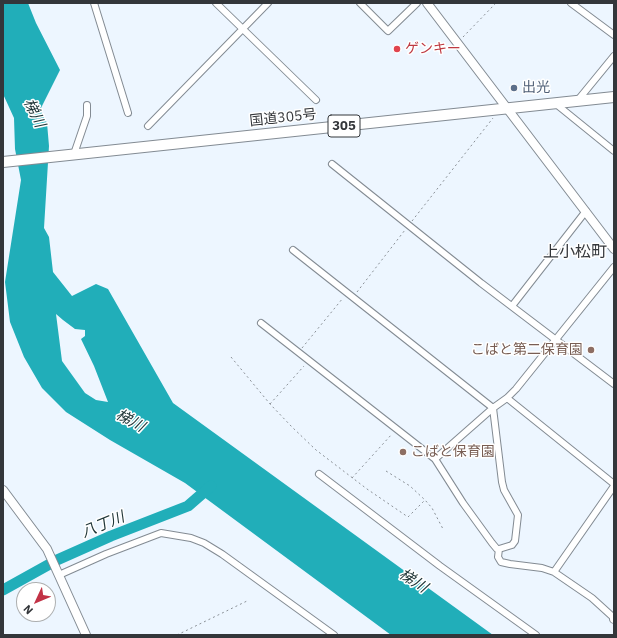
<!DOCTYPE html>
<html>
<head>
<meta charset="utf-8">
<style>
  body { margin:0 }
  #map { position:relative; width:617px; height:638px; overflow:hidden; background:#edf6ff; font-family:"IBM Plex Sans",sans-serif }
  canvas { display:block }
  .frame { position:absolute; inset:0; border:4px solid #33363a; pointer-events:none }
  .north { position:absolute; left:16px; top:582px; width:40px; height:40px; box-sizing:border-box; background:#fff; border:1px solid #adafb0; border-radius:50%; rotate:226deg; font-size:11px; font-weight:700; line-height:16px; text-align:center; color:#33363a }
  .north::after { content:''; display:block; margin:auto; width:14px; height:18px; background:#c23246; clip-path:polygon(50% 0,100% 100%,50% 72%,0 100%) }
</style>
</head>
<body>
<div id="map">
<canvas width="617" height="638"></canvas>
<div class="frame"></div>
<div class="north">N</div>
</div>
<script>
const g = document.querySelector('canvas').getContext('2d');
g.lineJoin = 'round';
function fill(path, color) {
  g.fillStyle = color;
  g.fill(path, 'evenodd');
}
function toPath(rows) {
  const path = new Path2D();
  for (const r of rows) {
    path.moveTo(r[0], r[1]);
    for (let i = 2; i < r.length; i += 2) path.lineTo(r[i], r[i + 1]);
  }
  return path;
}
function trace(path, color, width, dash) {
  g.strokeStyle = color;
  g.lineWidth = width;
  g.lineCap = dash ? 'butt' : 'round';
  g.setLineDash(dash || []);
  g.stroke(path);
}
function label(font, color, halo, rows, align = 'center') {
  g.font = font + ' "IBM Plex Sans","Noto Sans JP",sans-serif';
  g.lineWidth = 3;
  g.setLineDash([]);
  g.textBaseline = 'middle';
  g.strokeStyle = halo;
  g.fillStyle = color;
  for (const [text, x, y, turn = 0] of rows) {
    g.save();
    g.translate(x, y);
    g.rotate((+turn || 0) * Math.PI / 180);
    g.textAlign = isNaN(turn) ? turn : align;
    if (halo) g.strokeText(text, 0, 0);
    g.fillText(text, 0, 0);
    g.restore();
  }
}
const water = toPath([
  [3,3,28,3,36,23,60,70,40,110,47,123,49,146,44,228,49,237,53,272,72,296,96,284,108,289,173,403,493,635,391,635,185,483,110,440,66,412,42,388,24,357,10,322,5,282,21,180,15,149,14,118,3,94],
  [56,314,63,320,75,329,85,330,85,336,81,339,94,366,108,402,96,400,85,393,62,361]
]);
const river = toPath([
  [3,590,57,560,111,536,188,506,211,486]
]);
const path = toPath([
  [463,37,496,3],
  [412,221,493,118],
  [357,292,405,230],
  [302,348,343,298],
  [231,357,270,404,292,427,316,450,367,489,408,517,425,500],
  [270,404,304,366],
  [386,471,410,486,425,500,432,508,443,529],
  [352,478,392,434],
  [177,635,247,601]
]);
const minor = toPath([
  [94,3,128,113],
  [216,3,316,100],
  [360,3,388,31,417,3],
  [571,3,614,35],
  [578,100,614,56],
  [556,104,614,151],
  [148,126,268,3],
  [74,154,87,116,87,105],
  [332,164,481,283,614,384],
  [512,306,586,211],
  [261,323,435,459,463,503,492,543,497,549,499,549,512,545,515,541,518,515,504,490,502,482,493,408,293,250],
  [507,398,614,484],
  [435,459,493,408,507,398,516,389,614,267],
  [319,474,440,566,536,635],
  [499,549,498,557,501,562,510,564,542,568,554,572,592,598,614,618],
  [554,572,614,486],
  [59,575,106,554,161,533,191,538,204,543,222,554,334,635]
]);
const tertiary = toPath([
  [427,3,614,249],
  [3,490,47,549,86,635],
  [614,618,614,619]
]);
const trunk = toPath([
  [3,162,614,97]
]);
const markers = [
  [397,49,4,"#e0444e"],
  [514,88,4,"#5c6f8a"],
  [591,350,4,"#8d6e63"],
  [403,452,4,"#8d6e63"]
];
const shields = [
  [344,126,32]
];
const shieldNames = [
  ["305",344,126]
];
const healthNames = [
  ["ゲンキー",405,49]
];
const serviceNames = [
  ["出光",522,88]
];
const streetNames = [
  ["国道305号",283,118,-6]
];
const educationNames = [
  ["こばと第二保育園",583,350],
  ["こばと保育園",411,452,"left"]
];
const waterNames = [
  ["梯川",34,113,64],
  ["梯川",130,421,29],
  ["八丁川",103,525,-22],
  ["梯川",413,581,33]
];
const quarterNames = [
  ["上小松町",575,252]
];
fill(water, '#21aeb9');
trace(river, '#21aeb9', 11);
trace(minor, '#838b93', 8);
trace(tertiary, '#838b93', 10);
trace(trunk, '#838b93', 12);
trace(path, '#8a9096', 1, [2, 3]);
trace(minor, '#fff', 6);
trace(tertiary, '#fff', 8);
trace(trunk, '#fff', 10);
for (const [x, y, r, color] of markers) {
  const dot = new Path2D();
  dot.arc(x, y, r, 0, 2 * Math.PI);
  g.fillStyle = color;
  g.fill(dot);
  trace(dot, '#fff', 1.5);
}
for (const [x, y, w] of shields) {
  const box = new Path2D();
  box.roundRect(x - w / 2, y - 11, w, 22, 3);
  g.fillStyle = '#fff';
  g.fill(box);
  trace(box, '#33363a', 1);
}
label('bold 13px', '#33363a', null, shieldNames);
label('14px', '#be3a42', '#fff', healthNames, 'left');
label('14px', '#4e5e75', '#fff', serviceNames, 'left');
label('14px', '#33363a', '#fff', streetNames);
label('14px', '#785e54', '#fff', educationNames, 'right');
label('italic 15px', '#213739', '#fff', waterNames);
label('16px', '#33363a', '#fff', quarterNames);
</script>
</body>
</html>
